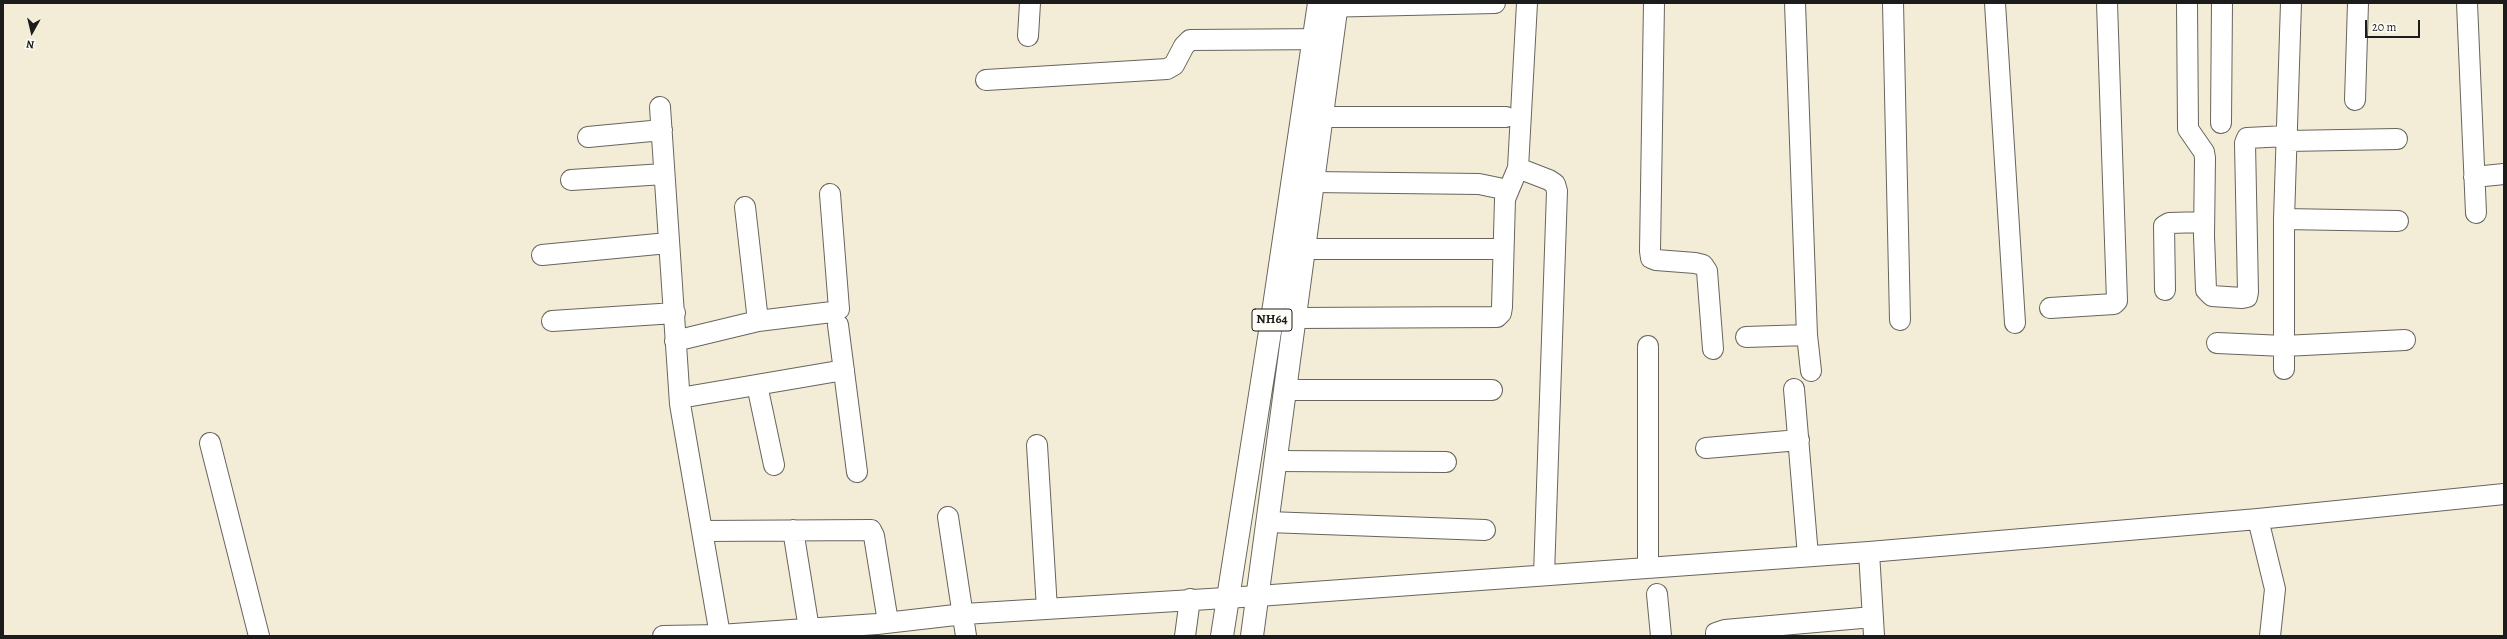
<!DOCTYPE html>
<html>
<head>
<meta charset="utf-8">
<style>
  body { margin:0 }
  #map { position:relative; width:2507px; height:639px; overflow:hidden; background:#f3ecd7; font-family:Alegreya,serif }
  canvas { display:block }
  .frame { position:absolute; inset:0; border:4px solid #1c1c1c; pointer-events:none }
  .north { position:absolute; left:12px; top:12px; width:40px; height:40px; -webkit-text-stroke:3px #fdfcf7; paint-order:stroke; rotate:188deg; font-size:11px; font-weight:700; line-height:16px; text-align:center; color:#1c1c1c }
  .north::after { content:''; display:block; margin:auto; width:14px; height:18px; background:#1c1c1c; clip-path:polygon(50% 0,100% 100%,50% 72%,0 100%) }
  .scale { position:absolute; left:2365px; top:20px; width:55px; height:18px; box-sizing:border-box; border:2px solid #1c1c1c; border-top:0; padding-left:5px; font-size:12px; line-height:14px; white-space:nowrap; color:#1c1c1c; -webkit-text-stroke:3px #fdfcf7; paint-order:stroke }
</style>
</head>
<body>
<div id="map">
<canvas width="2507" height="639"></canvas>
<div class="frame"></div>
<div class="north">N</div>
<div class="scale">20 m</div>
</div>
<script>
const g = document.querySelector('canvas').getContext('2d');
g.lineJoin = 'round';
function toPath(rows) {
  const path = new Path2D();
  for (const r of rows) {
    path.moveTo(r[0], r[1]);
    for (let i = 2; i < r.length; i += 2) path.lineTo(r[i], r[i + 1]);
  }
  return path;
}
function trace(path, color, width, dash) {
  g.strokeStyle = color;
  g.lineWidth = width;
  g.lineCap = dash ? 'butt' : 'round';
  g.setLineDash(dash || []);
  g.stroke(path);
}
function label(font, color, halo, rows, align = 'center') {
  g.font = font + ' Alegreya,serif';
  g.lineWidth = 3;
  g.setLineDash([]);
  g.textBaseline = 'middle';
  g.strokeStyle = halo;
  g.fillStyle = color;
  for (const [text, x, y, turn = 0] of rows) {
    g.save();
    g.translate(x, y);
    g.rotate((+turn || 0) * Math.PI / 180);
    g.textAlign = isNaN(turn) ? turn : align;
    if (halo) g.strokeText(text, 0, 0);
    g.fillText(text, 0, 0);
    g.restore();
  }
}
const minor = toPath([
  [1527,3,1518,168,1549,180,1555,184,1557,191,1544,575],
  [1654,3,1650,251,1651,258,1656,260,1695,263,1703,265,1707,271,1713,349],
  [1795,3,1807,335,1811,371],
  [1893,3,1900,320],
  [1995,3,2015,323],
  [2187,3,2188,129,2204,152,2205,158,2204,236,2206,290,2212,296,2242,298,2247,297,2248,292,2245,143,2247,138,2287,136],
  [2467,3,2476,213],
  [1320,7,1495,3],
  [1028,36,1030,3],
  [986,80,1167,69,1174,65,1184,46,1190,40,1330,39],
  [2355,100,2358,3],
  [660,107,680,404,720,635],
  [1322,117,1506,117],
  [2221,123,2222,3],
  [588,137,662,130],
  [2287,141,2397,139],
  [2474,177,2504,174],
  [571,180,664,174],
  [1313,182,1479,184,1508,190],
  [745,207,758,321],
  [2284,219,2398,221],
  [1304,249,1503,249],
  [542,255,668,243],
  [2165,290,2164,226,2169,223,2204,222],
  [2050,308,2114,304,2117,301,2107,3],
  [1295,318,1497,317,1501,313,1502,307,1505,199,1518,168],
  [552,321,675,313],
  [838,325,857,472],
  [1746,337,1807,335],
  [675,341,758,321,832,312,839,309,830,194],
  [2217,343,2284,346,2405,340],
  [1648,346,1648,567],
  [2284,369,2284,219,2291,3],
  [757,385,774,465],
  [1794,389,1808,556],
  [1286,390,1492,390],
  [680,398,844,370],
  [210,443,259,636],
  [1037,445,1047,609],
  [1706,448,1799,440],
  [1276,461,1446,462],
  [948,517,966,636],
  [2258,519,2275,589,2270,636],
  [1268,522,1485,530],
  [793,530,809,629],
  [702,531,871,530,874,536,888,622],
  [1869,552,1874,636],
  [1657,594,1661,636],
  [663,636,720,635,877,624,964,614,1258,596,1869,552,2258,519,2504,494],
  [1185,636,1190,599],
  [1716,636,1716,633,1725,630,1873,617]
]);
const highway = toPath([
  [1222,636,1274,306,1319,3],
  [1252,636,1337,3]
]);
const shields = [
  [1272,320,40]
];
const shieldNames = [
  ["NH64",1272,320]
];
trace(minor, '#67655d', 22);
trace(highway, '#67655d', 24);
trace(minor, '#fff', 20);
trace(highway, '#fff', 22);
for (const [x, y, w] of shields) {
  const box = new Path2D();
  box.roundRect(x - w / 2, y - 11, w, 22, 3);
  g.fillStyle = '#fdfcf7';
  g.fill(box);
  trace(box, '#1c1c1c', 1);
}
label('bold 13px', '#1c1c1c', null, shieldNames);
</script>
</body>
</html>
